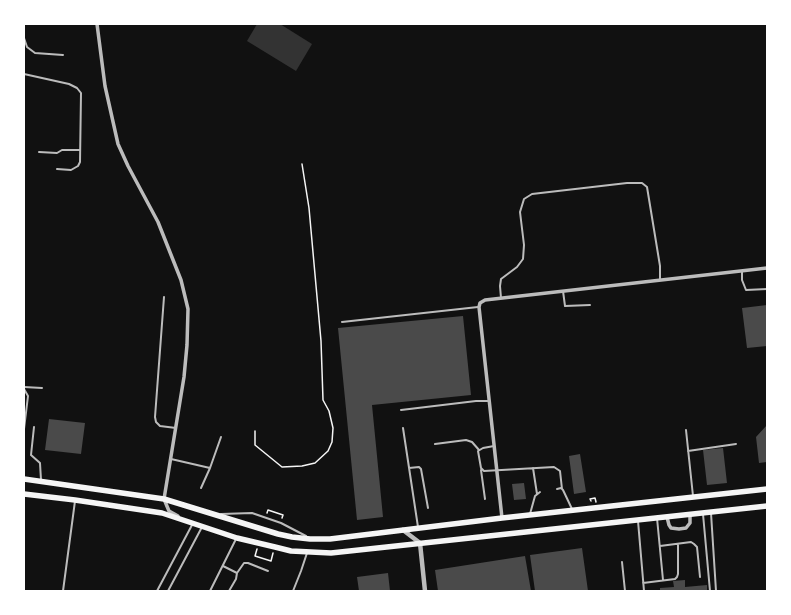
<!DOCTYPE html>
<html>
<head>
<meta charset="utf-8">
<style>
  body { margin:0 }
  #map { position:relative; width:791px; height:615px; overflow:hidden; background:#111; font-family:Rubik,sans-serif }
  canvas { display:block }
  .frame { position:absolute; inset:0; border:25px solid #fff; pointer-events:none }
</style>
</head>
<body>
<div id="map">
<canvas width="791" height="615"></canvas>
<div class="frame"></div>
</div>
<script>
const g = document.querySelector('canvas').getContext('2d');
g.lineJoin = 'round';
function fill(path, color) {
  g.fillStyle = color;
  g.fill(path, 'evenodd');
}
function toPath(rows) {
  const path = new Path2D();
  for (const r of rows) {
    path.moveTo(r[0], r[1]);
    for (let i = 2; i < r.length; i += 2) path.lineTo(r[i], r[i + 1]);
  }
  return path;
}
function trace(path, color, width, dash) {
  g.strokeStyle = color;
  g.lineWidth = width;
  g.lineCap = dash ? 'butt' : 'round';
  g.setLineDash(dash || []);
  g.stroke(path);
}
const water = toPath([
  [257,24,280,24,312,44,296,71,247,41]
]);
const building = toPath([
  [767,305,767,346,747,348,742,308],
  [463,316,471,395,372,405,383,517,357,520,338,328],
  [49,419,85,423,81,454,45,450],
  [767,425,767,462,759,463,756,437],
  [723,448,727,483,707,485,703,450],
  [580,454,586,492,574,494,569,456],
  [524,483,526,499,514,500,512,484],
  [582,548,588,591,535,591,530,555],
  [525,556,531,591,438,591,435,570],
  [388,573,390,591,359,591,357,577],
  [685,580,685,587,707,585,707,591,660,591,660,588,674,587,673,581]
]);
const path = toPath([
  [255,431,255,445,282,467,302,466,315,463,328,451,332,442,333,428,329,411,323,400,321,341,309,208,302,164],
  [591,501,590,499,595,498,596,502],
  [267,513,268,510,283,515,282,518],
  [257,549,255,556,271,561,273,553]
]);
const service = toPath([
  [24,38,27,47,35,53,63,55],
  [24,74,69,84,77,88,81,93,80,162,78,166,71,170,57,169],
  [39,152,57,153,62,150,80,150],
  [742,271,742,280,746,290,767,289],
  [563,291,565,306,590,305],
  [164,297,155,417,156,422,160,426,176,428],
  [501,298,500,286,501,279,517,267,523,259,524,245,520,212,524,199,532,194,627,183,642,183,647,187,660,266,660,280],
  [342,322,478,307],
  [24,387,42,388],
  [24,389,28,396,24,429],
  [401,410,476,401,489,401],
  [34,427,31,455,40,463,41,480],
  [403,428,418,527],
  [686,430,693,496],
  [435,444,466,440,472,442,479,450],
  [494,446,483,448,478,451,481,468,484,471,554,467,560,471,562,489],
  [688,451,736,444],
  [171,459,210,468,221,437],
  [409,468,419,467,421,469,428,508],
  [533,468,537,494],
  [481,470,485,499],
  [201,488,210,468],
  [557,489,561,488,563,490,572,509],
  [711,513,716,591],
  [221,514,252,513,281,523,306,536],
  [530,514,535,496,540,492],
  [703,514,710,591],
  [657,518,663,580],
  [638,521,644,591],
  [660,546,691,542,694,544,697,547,700,577],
  [622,562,625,591],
  [223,566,237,573,244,563,248,563,268,571],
  [643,583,675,579,677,577,678,574,678,544],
  [63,591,75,501],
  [157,591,192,525],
  [168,591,202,527],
  [210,591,236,539],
  [229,591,236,579,237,573],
  [293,591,301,571,307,553]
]);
const minor = toPath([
  [97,24,105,86,118,144,128,166,158,222,181,280,188,309,187,345,184,377,164,499,169,511,178,516],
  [667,517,669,525,671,528,679,529,686,528,690,523,690,515],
  [502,518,479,307,480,303,485,300,767,268]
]);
const tertiary = toPath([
  [403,530,420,543,425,591]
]);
const primary = toPath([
  [24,479,164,499,278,534,292,537,310,539,330,539,502,518,767,489],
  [24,494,75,500,162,513,237,538,275,547,291,551,331,553,767,506]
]);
fill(water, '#333');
fill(building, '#4a4a4a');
trace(path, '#f5f5f5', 1.5);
trace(service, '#bcbcbc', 2);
trace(minor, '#bcbcbc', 3.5);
trace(tertiary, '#bcbcbc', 4.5);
trace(primary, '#f5f5f5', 5.5);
</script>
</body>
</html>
